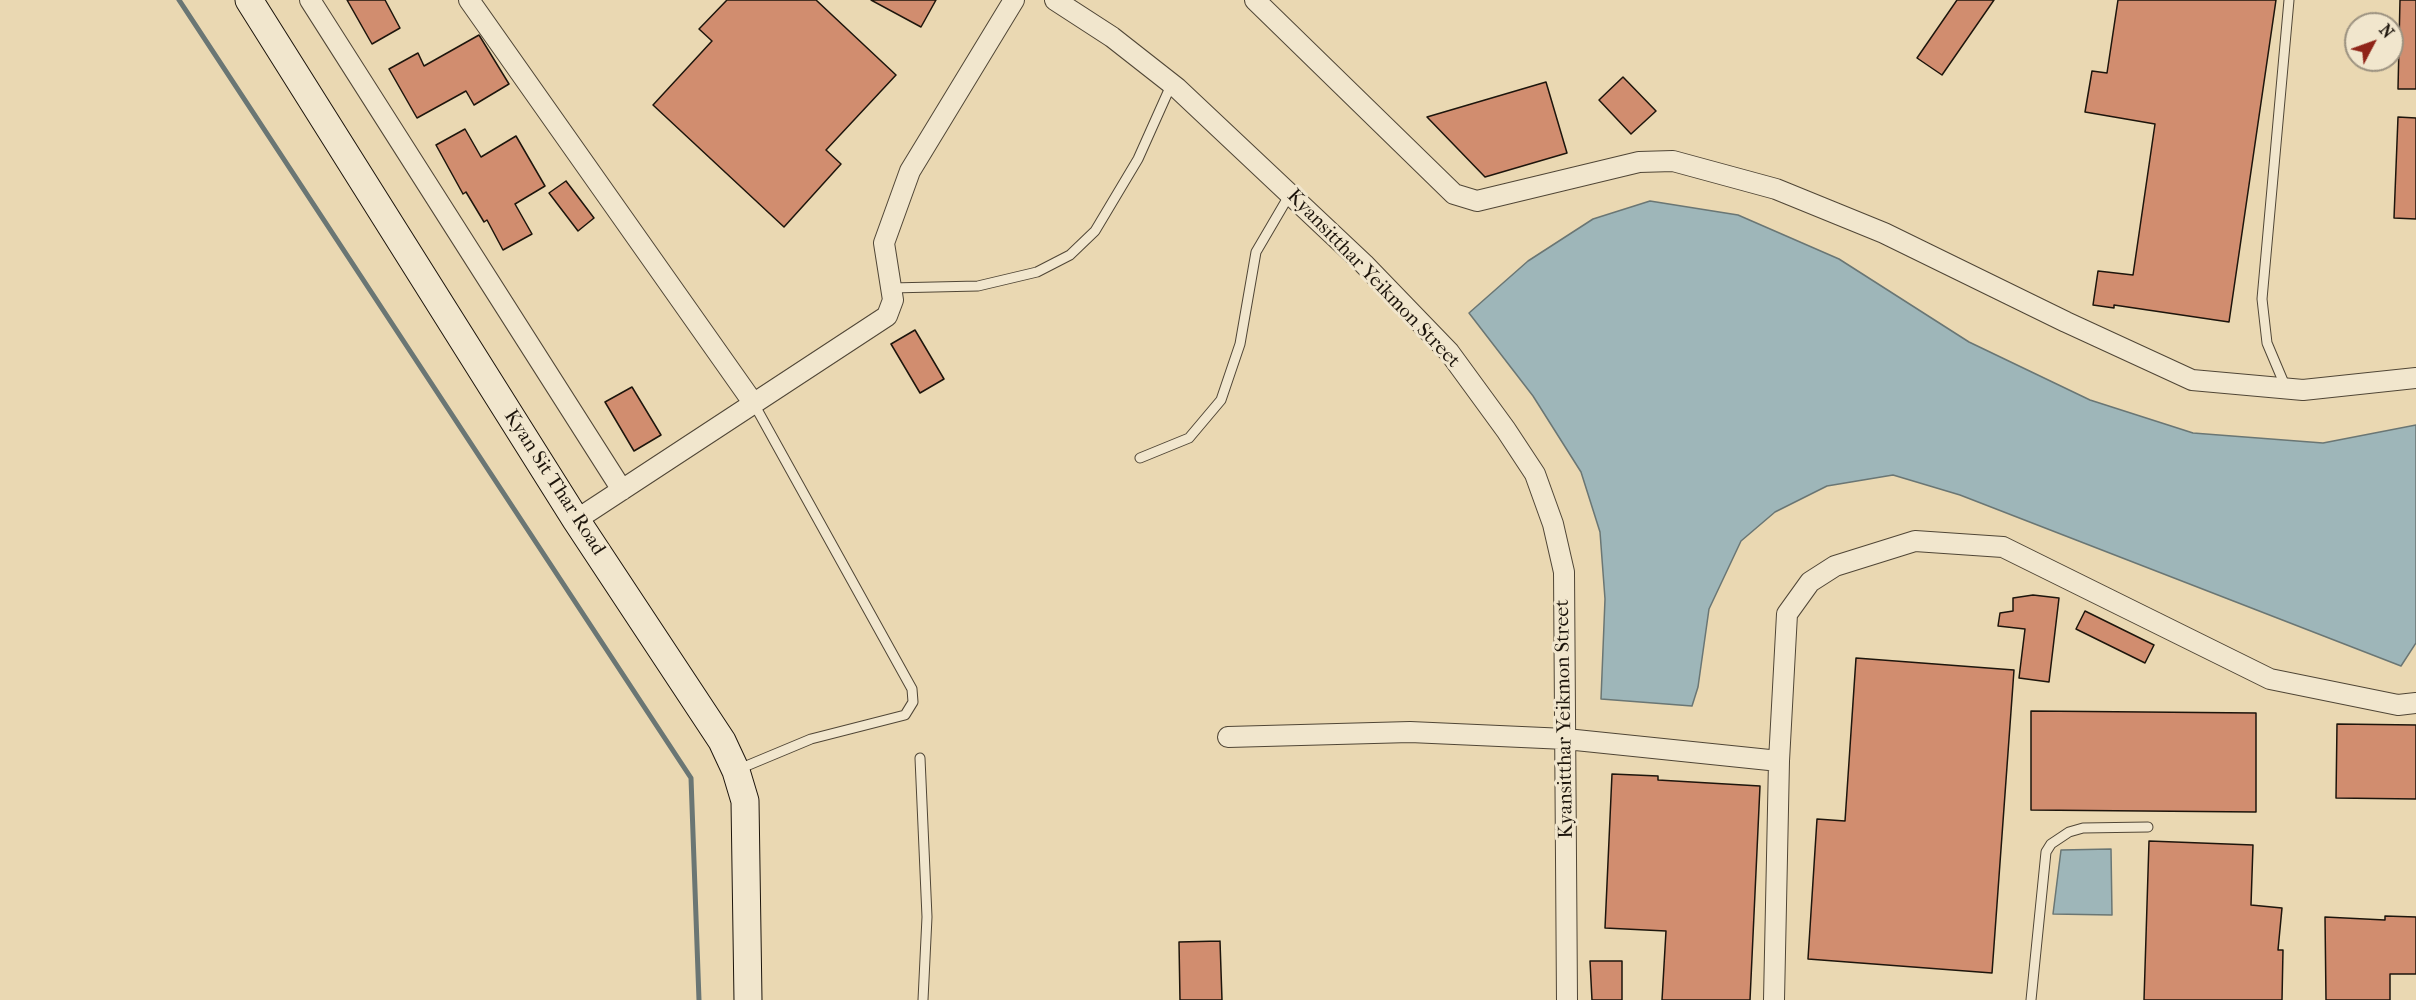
<!DOCTYPE html>
<html>
<head>
<meta charset="utf-8">
<style>
  body { margin:0 }
  #map { position:relative; width:2416px; height:1000px; overflow:hidden; background:#ead8b2; font-family:"IM FELL French Canon",serif }
  canvas { display:block }
  .north { position:absolute; left:2344px; top:12px; width:60px; height:60px; box-sizing:border-box; background:#f1e6cd; border:2px solid #9c9280; border-radius:50%; rotate:49deg; font-size:16px; font-weight:700; line-height:24px; text-align:center; color:#1d150c }
  .north::after { content:''; display:block; margin:auto; width:21px; height:27px; background:#8f2418; clip-path:polygon(50% 0,100% 100%,50% 72%,0 100%) }
</style>
</head>
<body>
<div id="map">
<canvas width="2416" height="1000"></canvas>
<div class="north">N</div>
</div>
<script>
const g = document.querySelector('canvas').getContext('2d');
g.lineJoin = 'round';
function fill(path, color) {
  g.fillStyle = color;
  g.fill(path, 'evenodd');
}
function toPath(rows) {
  const path = new Path2D();
  for (const r of rows) {
    path.moveTo(r[0], r[1]);
    for (let i = 2; i < r.length; i += 2) path.lineTo(r[i], r[i + 1]);
  }
  return path;
}
function trace(path, color, width, dash) {
  g.strokeStyle = color;
  g.lineWidth = width;
  g.lineCap = dash ? 'butt' : 'round';
  g.setLineDash(dash || []);
  g.stroke(path);
}
function label(font, color, halo, rows, align = 'center') {
  g.font = font + ' "IM FELL French Canon",serif';
  g.lineWidth = 6;
  g.setLineDash([]);
  g.textBaseline = 'middle';
  g.strokeStyle = halo;
  g.fillStyle = color;
  for (const [text, x, y, turn = 0] of rows) {
    g.save();
    g.translate(x, y);
    g.rotate((+turn || 0) * Math.PI / 180);
    g.textAlign = isNaN(turn) ? turn : align;
    if (halo) g.strokeText(text, 0, 0);
    g.fillText(text, 0, 0);
    g.restore();
  }
}
const water = toPath([
  [1650,201,1738,215,1839,259,1969,342,2090,400,2193,433,2323,443,2416,425,2416,643,2401,666,1960,495,1893,475,1827,486,1775,512,1741,541,1709,609,1698,687,1692,706,1601,699,1605,599,1600,532,1581,472,1533,396,1469,313,1528,261,1593,219,1650,201],
  [2111,849,2112,915,2053,914,2061,850,2111,849]
]);
const stream = toPath([
  [179,0,691,778,699,1000]
]);
const building = toPath([
  [347,0,385,0,400,28,372,44,347,0],
  [727,0,816,0,896,75,826,150,841,164,784,227,653,105,712,41,699,29,727,0],
  [871,0,936,0,921,27,871,0],
  [1957,0,1994,0,1942,75,1917,58,1957,0],
  [2118,0,2276,0,2229,322,2114,305,2114,308,2093,305,2098,271,2133,275,2155,124,2085,112,2092,71,2107,73,2118,0],
  [2400,0,2416,0,2416,89,2398,89,2400,0],
  [479,35,509,84,474,105,466,91,417,118,389,69,418,53,424,66,479,35],
  [1623,77,1656,111,1631,134,1599,100,1623,77],
  [1546,82,1567,153,1485,177,1427,117,1546,82],
  [2398,117,2416,118,2416,219,2394,218,2398,117],
  [465,129,481,157,516,136,545,186,515,204,532,234,503,250,487,220,484,222,466,192,463,194,436,145,465,129],
  [566,181,594,218,578,231,549,193,566,181],
  [915,330,944,379,920,393,891,344,915,330],
  [632,387,661,435,634,451,605,402,632,387],
  [2033,595,2059,598,2049,682,2019,678,2025,629,1998,626,2000,613,2013,611,2013,598,2033,595],
  [2085,611,2154,645,2145,663,2076,629,2085,611],
  [1856,658,2014,670,1992,973,1808,959,1817,819,1845,821,1856,658],
  [2031,711,2256,713,2256,812,2031,810,2031,711],
  [2337,724,2416,725,2416,799,2336,798,2337,724],
  [1612,774,1658,776,1658,780,1760,786,1750,1000,1662,1000,1666,931,1605,928,1612,774],
  [2149,841,2253,845,2251,905,2282,908,2278,950,2283,950,2282,1000,2144,1000,2149,841],
  [2385,916,2416,917,2416,974,2390,974,2390,1000,2326,1000,2325,917,2385,920,2385,916],
  [1220,941,1222,1000,1180,1000,1179,942,1220,941],
  [1590,961,1622,961,1622,1000,1592,1000,1590,961]
]);
const lane = toPath([
  [891,288,978,286,1037,272,1070,255,1095,231,1138,159,1172,83],
  [2286,388,2267,343,2262,299,2289,0],
  [1140,458,1189,438,1221,400,1240,344,1256,252,1290,194],
  [920,758,927,917,923,1000],
  [739,769,811,739,905,715,913,702,912,689,754,404],
  [2031,1000,2046,852,2051,844,2069,832,2083,828,2148,827]
]);
const street = toPath([
  [310,0,622,490],
  [469,0,754,404],
  [1055,0,1112,37,1177,88,1364,264,1449,352,1506,430,1535,474,1553,524,1564,572,1567,1000],
  [1255,0,1454,194,1477,201,1639,162,1673,161,1776,189,1884,233,2066,322,2192,380,2303,390,2416,378],
  [576,520,887,316,893,300,884,243,910,171,1014,0],
  [1228,737,1410,732,1566,739,1779,761],
  [1774,1000,1779,761,1787,614,1810,582,1835,566,1915,541,2003,547,2270,679,2398,705,2416,703]
]);
const secondary = toPath([
  [249,0,576,520,722,741,736,771,745,801,748,1000]
]);
const streetNames = [
  ["Kyansitthar Yeikmon Street",1373,279,46],
  ["Kyan Sit Thar Road",554,483,57],
  ["Kyansitthar Yeikmon Street",1565,719,-91]
];
fill(water, '#9eb6b9');
trace(water, '#6a7674', 1.5);
trace(stream, '#6a7674', 5);
fill(building, '#d18d6f');
trace(building, '#1d150c', 1.5);
trace(lane, '#504636', 11);
trace(street, '#504636', 22);
trace(secondary, '#1d150c', 29);
trace(lane, '#f1e6cd', 9);
trace(street, '#f1e6cd', 20);
trace(secondary, '#f1e6cd', 27);
label('20px', '#1d150c', '#f1e6cd', streetNames);
</script>
</body>
</html>
